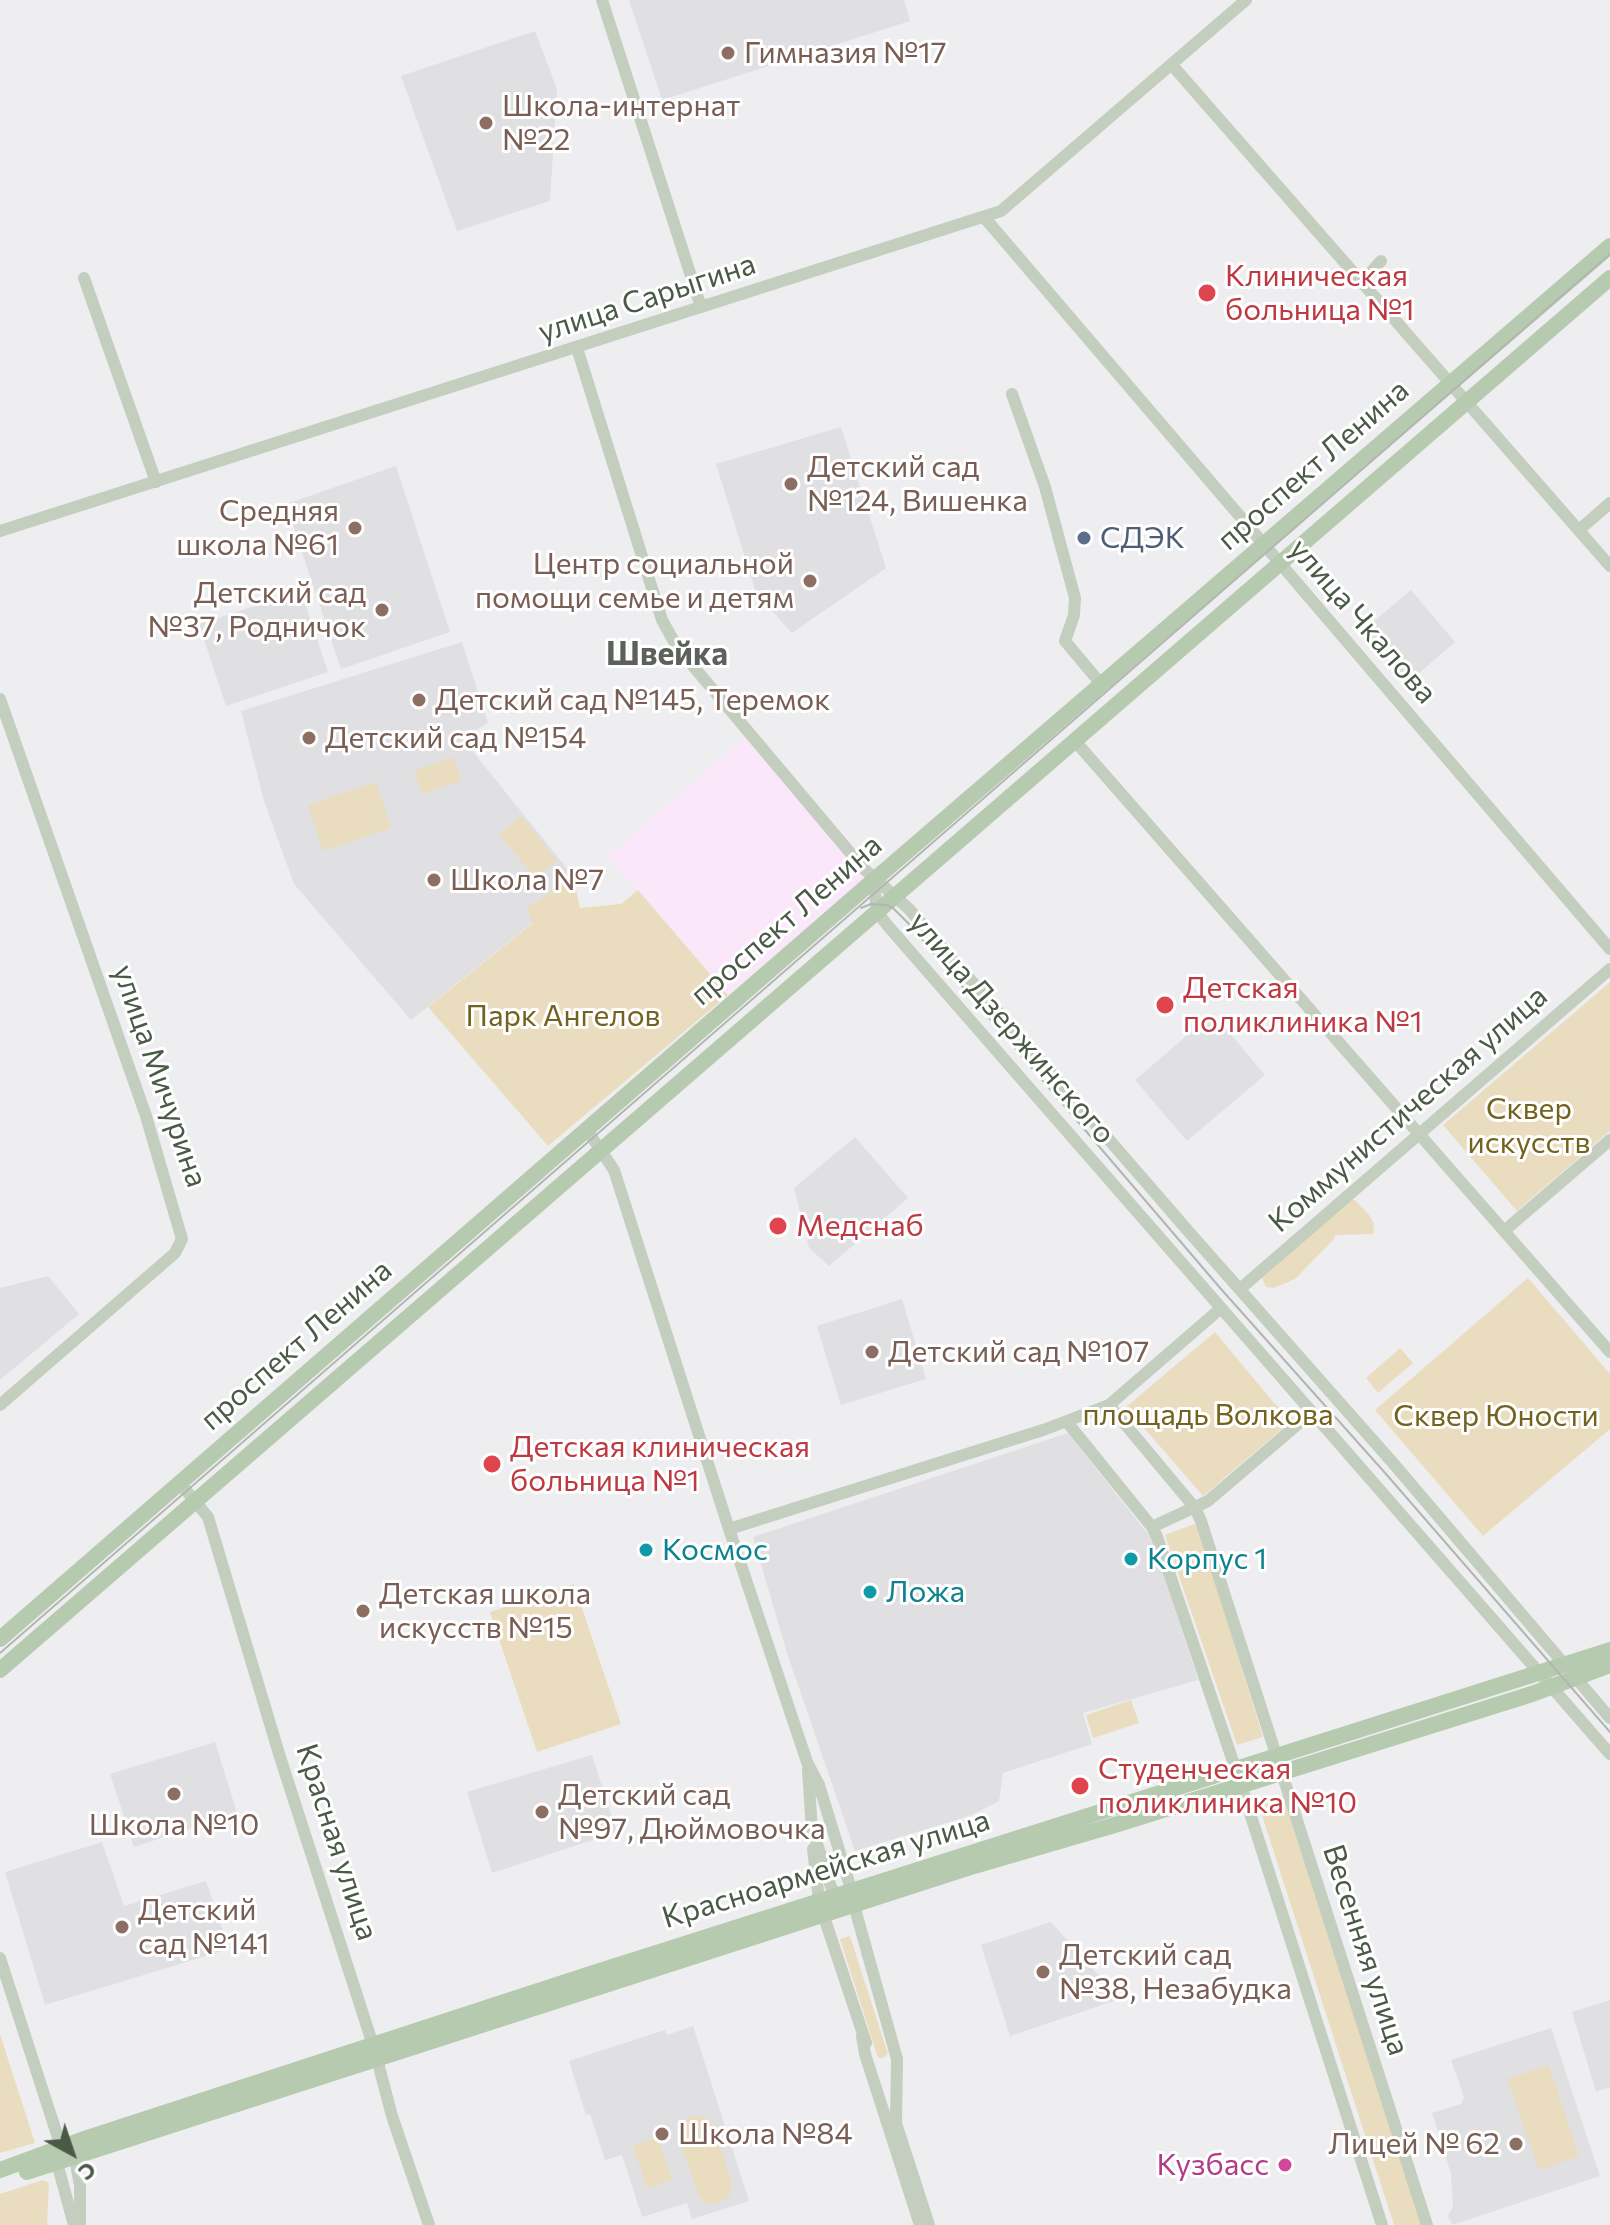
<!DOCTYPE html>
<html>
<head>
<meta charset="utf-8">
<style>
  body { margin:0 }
  #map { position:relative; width:1610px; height:2225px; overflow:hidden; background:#eeeef0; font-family:Commissioner,sans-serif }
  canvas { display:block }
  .north { position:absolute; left:32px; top:2113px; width:80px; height:80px; -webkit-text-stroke:6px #fff; paint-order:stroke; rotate:140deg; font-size:22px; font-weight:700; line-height:32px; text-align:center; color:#4b5947 }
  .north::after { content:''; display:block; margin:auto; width:28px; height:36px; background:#4b5947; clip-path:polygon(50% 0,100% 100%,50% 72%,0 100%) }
</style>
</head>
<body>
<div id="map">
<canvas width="1610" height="2225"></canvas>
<div class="north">С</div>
</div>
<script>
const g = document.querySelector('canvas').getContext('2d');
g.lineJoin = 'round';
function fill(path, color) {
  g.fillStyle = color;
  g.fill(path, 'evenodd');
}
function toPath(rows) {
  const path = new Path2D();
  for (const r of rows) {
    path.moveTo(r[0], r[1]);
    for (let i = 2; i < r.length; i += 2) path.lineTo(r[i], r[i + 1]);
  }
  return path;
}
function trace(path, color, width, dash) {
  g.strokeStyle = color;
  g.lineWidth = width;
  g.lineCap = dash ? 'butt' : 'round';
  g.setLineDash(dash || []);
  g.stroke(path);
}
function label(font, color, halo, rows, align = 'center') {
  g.font = font + ' Commissioner,sans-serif';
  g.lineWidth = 6;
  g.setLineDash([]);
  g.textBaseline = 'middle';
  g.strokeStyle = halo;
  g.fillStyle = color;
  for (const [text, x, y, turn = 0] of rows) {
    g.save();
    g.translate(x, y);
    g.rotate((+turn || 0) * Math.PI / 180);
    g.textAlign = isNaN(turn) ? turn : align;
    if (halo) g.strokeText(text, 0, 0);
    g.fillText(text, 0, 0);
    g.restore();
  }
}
const commercial = toPath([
  [745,738,865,877,728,995,608,856]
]);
const education = toPath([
  [629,0,904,0,910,21,662,100],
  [535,31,557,89,550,201,457,231,401,76],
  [841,427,886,568,792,633,756,593,716,464],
  [396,466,450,632,341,669,286,504],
  [1411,590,1455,642,1406,684,1361,632],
  [301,591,328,672,226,706,199,624],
  [462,642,488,723,462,738,573,876,577,887,411,1020,294,884,264,801,241,711],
  [1213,1013,1265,1075,1187,1141,1135,1080],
  [855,1137,908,1198,829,1266,809,1248,794,1188],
  [48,1276,79,1314,0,1380,0,1288],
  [902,1299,926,1379,841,1405,817,1326],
  [1068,1433,1152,1539,1198,1680,1083,1713,1092,1744,1003,1773,999,1801,972,1815,855,1851,787,1653,753,1537],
  [215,1742,237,1813,134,1847,110,1774],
  [592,1755,617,1832,492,1873,467,1792],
  [102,1842,124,1906,206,1881,229,1949,45,2005,5,1872],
  [1051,1922,1120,1999,1010,2036,981,1945],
  [1610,2000,1610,2087,1596,2092,1572,2012],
  [693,2026,749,2201,692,2219,687,2203,642,2217,622,2155,605,2160,590,2114,586,2115,569,2061,665,2030,667,2035],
  [1551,2028,1600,2176,1452,2225,1448,2216,1453,2206,1451,2174,1432,2113,1461,2104,1464,2097,1451,2060]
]);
const green = toPath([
  [453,757,461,781,422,794,414,771],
  [376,782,391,828,323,851,308,805],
  [521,816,557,861,535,878,499,834],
  [573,876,580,908,621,904,638,890,728,995,548,1146,428,1007,533,923,527,908],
  [1610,982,1610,1131,1517,1211,1443,1125],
  [1351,1200,1355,1200,1370,1216,1374,1224,1373,1234,1335,1235,1334,1239,1295,1279,1274,1288,1266,1287,1262,1278,1263,1274],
  [1528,1278,1610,1374,1610,1429,1483,1536,1375,1410],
  [1215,1332,1275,1404,1294,1419,1203,1496,1126,1407],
  [1400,1348,1413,1363,1378,1393,1366,1378],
  [1197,1523,1263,1737,1237,1745,1165,1535],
  [574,1584,621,1724,537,1752,490,1612],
  [1131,1700,1139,1723,1093,1738,1086,1715],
  [1283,1795,1422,2225,1394,2225,1258,1803],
  [850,1936,888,2054,883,2058,878,2058,840,1939],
  [0,2034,35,2143,0,2153],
  [1549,2065,1579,2156,1539,2170,1507,2079],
  [693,2115,704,2117,712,2123,731,2180,730,2195,717,2204,707,2203,699,2196,679,2139,681,2124],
  [658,2137,672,2180,647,2188,633,2146],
  [43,2180,49,2183,47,2225,0,2225,0,2194]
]);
const minor = toPath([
  [602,0,701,307],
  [1172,65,1610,566],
  [984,217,1610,949],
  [84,278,156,482],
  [1362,282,1381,261],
  [577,348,655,598,662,620,677,647,863,868,909,909,1189,1232,1393,1463,1610,1718],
  [1012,394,1045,487,1075,598,1074,615,1065,641,1101,684],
  [1579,530,1610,503],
  [0,531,1001,211,1246,0],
  [0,699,146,1116,182,1239,175,1253,0,1405],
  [1075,741,1610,1352],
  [874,880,877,912,888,926,1610,1754],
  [587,1130,614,1170,729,1529,807,1762,819,1785,851,1889],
  [1504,1231,1610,1140],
  [1240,1289,1610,969],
  [1109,1405,1195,1508,1201,1521,1427,2225],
  [1067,1422,1152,1527,1157,1537,1241,1785,1382,2225],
  [180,1483,208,1517,280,1757,373,2045],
  [1152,1527,1208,1501,1311,1413],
  [729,1529,1043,1430,1109,1405,1220,1309],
  [808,1769,812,1831],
  [811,1825,831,1887,840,1900,854,1905,897,2059,896,2123,929,2225],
  [813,1849,819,1900],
  [823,1914,866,2043],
  [0,1958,61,2147],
  [862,2036,865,2054,920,2225],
  [377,2059,392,2116,429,2225],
  [75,2158,80,2186,80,2225],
  [57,2163,74,2225]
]);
const major = toPath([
  [0,1639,874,880,1610,246],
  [0,1670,1610,278],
  [0,2170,87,2138,593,1973,1610,1650],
  [27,2172,974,1866,1118,1824,1532,1694,1610,1665]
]);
const tram = toPath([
  [861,908,871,904,886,905,893,908,908,923,1221,1289,1386,1474,1610,1732],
  [0,1653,1610,254]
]);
const markers = [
  [728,53,8,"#8d6e63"],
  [486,123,8,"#8d6e63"],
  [1207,293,10,"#e0444e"],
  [791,484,8,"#8d6e63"],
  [355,528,8,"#8d6e63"],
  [1084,538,8,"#5c6f8a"],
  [810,581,8,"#8d6e63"],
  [382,610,8,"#8d6e63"],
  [419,700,8,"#8d6e63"],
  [309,738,8,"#8d6e63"],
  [434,880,8,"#8d6e63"],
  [1165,1005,10,"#e0444e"],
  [778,1226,10,"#e0444e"],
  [872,1352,8,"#8d6e63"],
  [492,1464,10,"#e0444e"],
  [646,1550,8,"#0f9aa8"],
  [1131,1559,8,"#0f9aa8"],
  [870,1592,8,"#0f9aa8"],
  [363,1611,8,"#8d6e63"],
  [1080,1786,10,"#e0444e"],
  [174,1794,8,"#8d6e63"],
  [542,1812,8,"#8d6e63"],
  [122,1927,8,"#8d6e63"],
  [1043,1972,8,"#8d6e63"],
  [662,2134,8,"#8d6e63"],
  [1516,2144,8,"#8d6e63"],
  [1285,2165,8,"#d1479c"]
];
const educationNames = [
  ["Гимназия №17",744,53],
  ["Школа-интернат",502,106],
  ["№22",502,140],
  ["Детский сад",807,467],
  ["№124, Вишенка",807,501],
  ["Средняя",339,511,"right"],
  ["школа №61",339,545,"right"],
  ["Центр социальной",794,564,"right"],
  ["помощи семье и детям",794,598,"right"],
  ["Детский сад",366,593,"right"],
  ["№37, Родничок",366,627,"right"],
  ["Детский сад №145, Теремок",435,700],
  ["Детский сад №154",325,738],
  ["Школа №7",450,880],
  ["Детский сад №107",888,1352],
  ["Детская школа",379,1594],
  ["искусств №15",379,1628],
  ["Детский сад",558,1795],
  ["№97, Дюймовочка",558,1829],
  ["Школа №10",174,1825,"center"],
  ["Детский",138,1910],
  ["сад №141",138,1944],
  ["Детский сад",1059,1955],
  ["№38, Незабудка",1059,1989],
  ["Школа №84",678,2134],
  ["Лицей № 62",1500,2144,"right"]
];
const healthNames = [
  ["Клиническая",1225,276],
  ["больница №1",1225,310],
  ["Детская",1183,988],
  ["поликлиника №1",1183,1022],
  ["Медснаб",796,1226],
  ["Детская клиническая",510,1447],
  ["больница №1",510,1481],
  ["Студенческая",1098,1769],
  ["поликлиника №10",1098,1803]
];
const streetNames = [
  ["улица Сарыгина",647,298,-18],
  ["проспект Ленина",1313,465,-41],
  ["улица Чкалова",1363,621,49],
  ["проспект Ленина",786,920,-41],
  ["улица Дзержинского",1012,1028,49],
  ["улица Мичурина",160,1076,71],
  ["Коммунистическая улица",1408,1109,-41],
  ["проспект Ленина",296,1345,-41],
  ["Красная улица",337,1842,72],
  ["Красноармейская улица",826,1869,-17],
  ["Весенняя улица",1366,1950,72]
];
const serviceNames = [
  ["СДЭК",1100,538]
];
const parkNames = [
  ["Парк Ангелов",563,1016],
  ["Сквер",1529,1109],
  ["искусств",1529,1143],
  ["площадь Волкова",1208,1415],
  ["Сквер Юности",1496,1416]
];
const cultureNames = [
  ["Космос",662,1550],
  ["Корпус 1",1147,1559],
  ["Ложа",886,1592]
];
const hotelNames = [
  ["Кузбасс",1269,2165]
];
const neighbourhoodNames = [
  ["Швейка",667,654]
];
fill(commercial, '#fae8fa');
fill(education, '#e0dfe1');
fill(green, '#eaddbf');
trace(minor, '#c3cebf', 12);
trace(major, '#b5caaf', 16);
trace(tram, '#b1b7b0', 2);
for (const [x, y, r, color] of markers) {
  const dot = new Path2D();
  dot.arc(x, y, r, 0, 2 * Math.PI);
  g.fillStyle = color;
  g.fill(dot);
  trace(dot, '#fff', 3);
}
label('30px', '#785e54', '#fff', educationNames, 'left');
label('30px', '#be3a42', '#fff', healthNames, 'left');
label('30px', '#4b5947', '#fff', streetNames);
label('30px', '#4e5e75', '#fff', serviceNames, 'left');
label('30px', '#74631f', '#fff', parkNames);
label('30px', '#0d838f', '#fff', cultureNames, 'left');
label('30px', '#b23c85', '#fff', hotelNames, 'right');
label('bold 32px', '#5c625b', '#fff', neighbourhoodNames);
</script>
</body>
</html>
